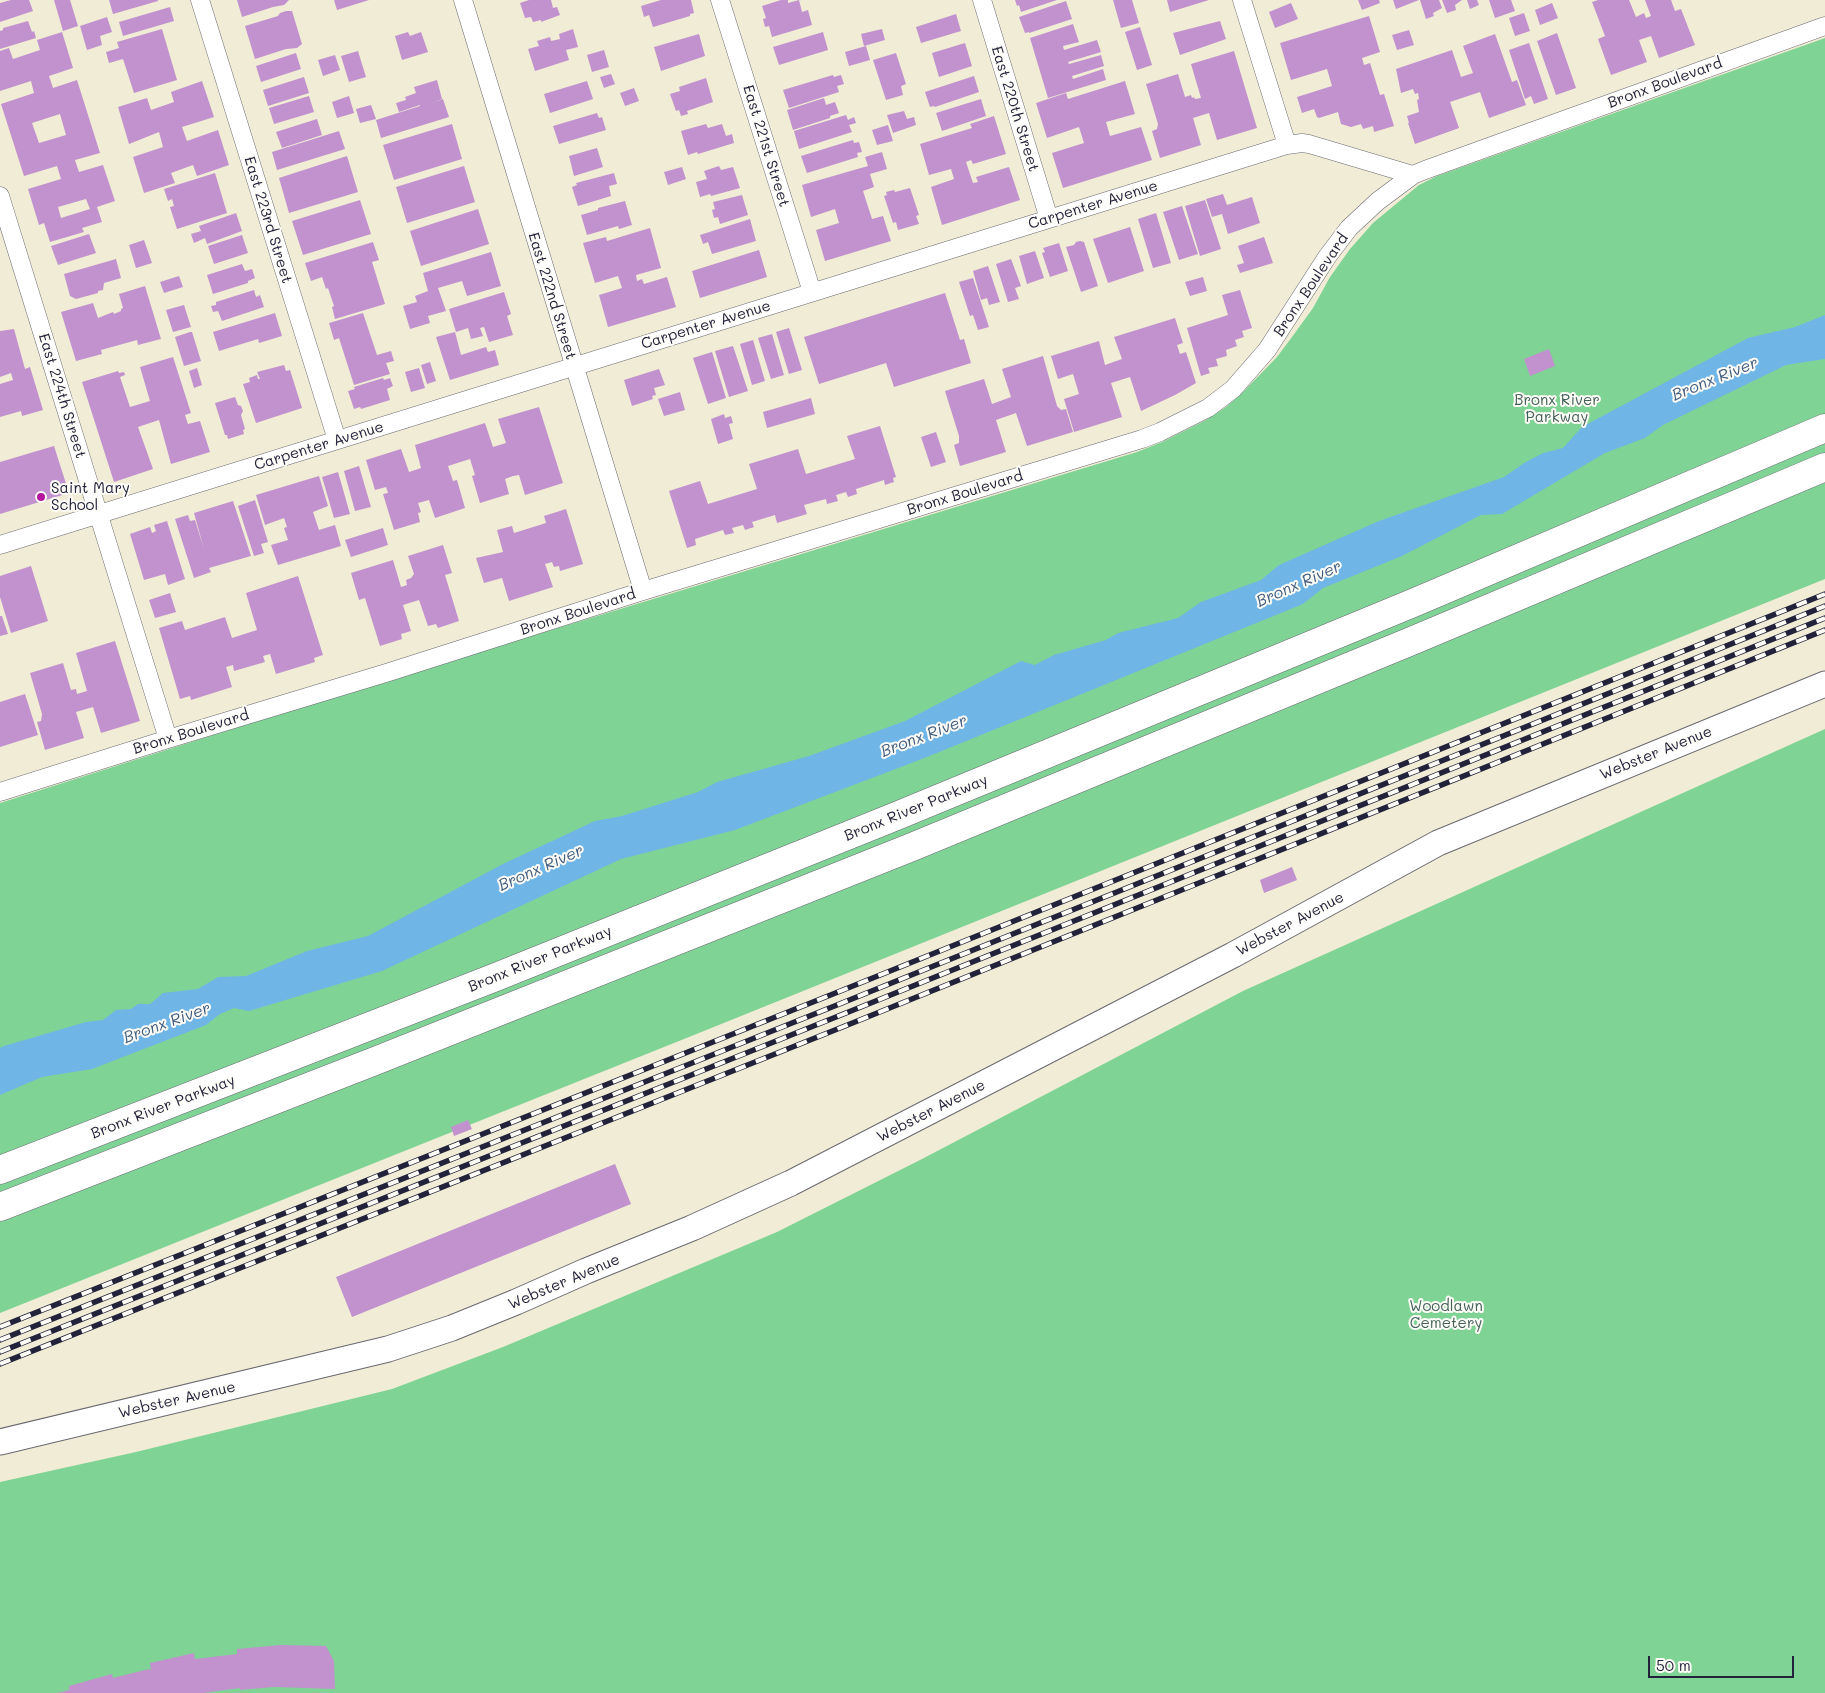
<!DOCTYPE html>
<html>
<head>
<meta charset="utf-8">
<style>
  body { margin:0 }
  #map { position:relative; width:1825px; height:1693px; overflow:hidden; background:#f1ecd5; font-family:Mali,sans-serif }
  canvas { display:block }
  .scale { position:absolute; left:1648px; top:1656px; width:146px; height:22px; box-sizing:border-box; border:2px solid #22223b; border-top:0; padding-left:6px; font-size:15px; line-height:18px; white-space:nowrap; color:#22223b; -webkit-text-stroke:4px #fdfcf7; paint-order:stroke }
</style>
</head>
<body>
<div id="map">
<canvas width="1825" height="1693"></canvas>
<div class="scale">50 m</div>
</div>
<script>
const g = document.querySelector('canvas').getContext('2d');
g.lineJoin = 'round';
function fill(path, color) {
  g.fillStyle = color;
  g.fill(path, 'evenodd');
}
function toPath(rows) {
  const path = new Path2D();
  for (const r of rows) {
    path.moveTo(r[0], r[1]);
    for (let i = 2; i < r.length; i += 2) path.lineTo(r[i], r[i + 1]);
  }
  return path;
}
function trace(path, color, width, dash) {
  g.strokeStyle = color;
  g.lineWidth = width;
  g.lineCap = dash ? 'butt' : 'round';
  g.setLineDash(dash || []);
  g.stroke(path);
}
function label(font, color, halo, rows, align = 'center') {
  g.font = font + ' Mali,sans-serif';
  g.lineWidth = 4;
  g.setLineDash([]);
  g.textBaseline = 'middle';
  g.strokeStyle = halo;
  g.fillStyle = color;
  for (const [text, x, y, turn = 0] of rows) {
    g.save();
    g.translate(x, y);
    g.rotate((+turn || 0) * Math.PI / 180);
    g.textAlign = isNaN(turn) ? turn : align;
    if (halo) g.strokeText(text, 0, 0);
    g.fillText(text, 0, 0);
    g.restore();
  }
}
const green = toPath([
  [1825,38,1825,579,689,1037,0,1313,0,803,370,685,1137,452,1162,442,1206,420,1226,407,1244,391,1277,357,1292,337,1313,308,1330,277,1350,249,1373,223,1419,185,1437,176],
  [1825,729,1825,1693,0,1693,0,1482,136,1452,392,1389,503,1347,777,1232,922,1159,1243,991]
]);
const water = toPath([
  [1825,315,1825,359,1786,365,1663,425,1645,438,1605,453,1502,514,1481,515,1402,556,1323,588,1303,604,922,759,735,830,621,859,382,971,249,1011,234,1008,220,1014,206,1025,92,1069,42,1077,0,1095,0,1048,4,1046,86,1022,103,1020,116,1010,131,1009,138,1004,150,1004,163,993,198,989,218,977,246,976,307,951,368,936,503,864,595,821,622,816,698,792,717,782,809,756,905,721,1021,661,1035,665,1054,655,1106,640,1118,633,1178,618,1201,602,1261,580,1279,565,1379,521,1504,477,1524,463,1543,453,1563,448,1582,427,1748,338,1795,327]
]);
const building = toPath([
  [11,0,29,0,33,11,0,22,0,3],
  [54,0,70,0,78,26,63,31],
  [109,0,158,0,158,1,113,14],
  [237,0,289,0,284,5,273,7,242,17],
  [334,0,369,0,337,10],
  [529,0,551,0,553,8,557,7,560,15,541,22,541,20,533,22,531,17,525,18,520,3],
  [661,0,691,0,694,13,690,14,690,16,653,27,649,15,644,17,641,6],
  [781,0,788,0,788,3,799,0,802,12,808,10,812,25,772,37,769,26,765,27,763,19,766,18,762,6],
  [1015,0,1057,0,1021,12,1019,5,1017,6],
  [1113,0,1132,0,1139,23,1121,28],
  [1167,0,1209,0,1170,12],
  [1358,0,1379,0,1380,3,1362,10],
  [1393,0,1419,0,1396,9],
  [1420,0,1439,0,1442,8,1433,13,1434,16,1426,19],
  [1442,0,1462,0,1455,5,1456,10,1447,13],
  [1467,0,1477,0,1479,5,1470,9],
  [1489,0,1511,0,1515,11,1495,18],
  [1598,0,1629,0,1636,17,1644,13,1646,18,1651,16,1645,0,1671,0,1675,11,1681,9,1695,45,1659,58,1651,36,1639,40,1647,62,1611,75,1598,39,1605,36,1592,2],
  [1066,1,1072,19,1029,33,1029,32,1025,33,1019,17],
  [1291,3,1298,19,1275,28,1269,12],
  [1552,3,1558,18,1540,25,1535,10],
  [170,7,174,21,123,36,119,22],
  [286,11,292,11,302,44,297,48,286,49,255,59,245,26,278,16,280,13],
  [1524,13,1530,31,1515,36,1509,18],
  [956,14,961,31,921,43,916,27],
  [1369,16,1380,52,1362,58,1364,65,1370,63,1380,95,1384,94,1394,126,1374,132,1373,126,1363,129,1361,124,1351,127,1341,124,1338,112,1319,118,1317,117,1314,109,1302,113,1297,97,1332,86,1327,69,1291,80,1280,43],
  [107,17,112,32,100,36,102,45,87,50,80,26],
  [28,21,32,32,34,31,36,38,0,49,0,31,3,30,3,28],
  [1220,21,1226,39,1180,55,1173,33],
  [1073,24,1079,42,1063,46,1064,50,1097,40,1101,52,1068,62,1069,64,1101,55,1104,66,1072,76,1073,79,1103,69,1106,80,1048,98,1030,38],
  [1140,27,1152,65,1137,70,1125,32],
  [162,29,177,80,134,93,123,59,109,63,106,52,119,48,117,42],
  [573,29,578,47,566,50,569,60,535,71,528,49,539,46,537,41,550,37,551,41,560,39,559,34],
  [882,29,885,40,864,46,861,34],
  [1409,30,1414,45,1397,50,1392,35],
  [62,32,73,68,49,76,53,88,77,80,100,153,75,160,79,172,103,165,115,201,97,207,102,222,82,228,84,232,50,242,44,223,39,225,28,189,61,179,57,166,24,176,1,104,34,93,31,81,0,91,0,51,9,48,13,59,40,50,37,40],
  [60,114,66,135,39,143,32,123],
  [86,199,90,209,61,218,58,207],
  [408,32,410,36,421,32,428,52,402,60,395,36],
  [823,32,828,50,779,65,773,47],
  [1557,33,1576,88,1556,95,1537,41],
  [699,34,705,56,661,71,654,47],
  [1495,34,1512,82,1517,80,1526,105,1489,118,1480,92,1450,102,1459,128,1415,144,1408,123,1409,123,1407,116,1419,112,1417,100,1419,99,1418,93,1415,94,1413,89,1401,93,1396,69,1452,50,1461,77,1473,73,1463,46],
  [965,43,972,66,939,77,932,53],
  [1529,43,1548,99,1534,104,1531,96,1525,99,1509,50],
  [866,46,870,60,849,66,845,52],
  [604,50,609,67,592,72,587,55],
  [358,51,366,77,349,82,341,56],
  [1234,51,1257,128,1217,140,1209,113,1193,118,1201,145,1160,158,1152,131,1157,129,1158,124,1146,84,1178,74,1185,97,1191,95,1192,98,1194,97,1195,99,1201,98,1191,64],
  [296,53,301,69,261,82,256,66],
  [896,53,906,84,901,86,903,95,886,100,873,60],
  [335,55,340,70,323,76,318,60],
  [611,74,615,84,604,88,600,77],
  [833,75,834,77,841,75,844,84,837,86,839,92,789,108,783,90],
  [974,76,979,92,935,107,934,106,930,107,925,92],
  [304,77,309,93,268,106,263,90],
  [706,78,713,102,687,111,688,114,681,116,679,110,676,111,670,94,680,91,679,87],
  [437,80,442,99,432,103,443,99,449,117,381,138,376,120,420,106,420,105,399,112,396,103,406,100,405,97,416,93,414,87],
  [202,81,214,117,182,127,187,141,218,130,229,165,197,176,193,165,171,173,175,183,144,193,133,157,163,147,159,132,129,144,118,107,147,98,151,110,174,102,171,92],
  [587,81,593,99,550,113,544,94],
  [1125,81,1135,114,1106,122,1110,136,1141,127,1152,160,1063,188,1052,153,1084,143,1079,127,1047,138,1036,103,1066,93,1068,99],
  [634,88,639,101,625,106,620,93],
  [309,96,314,112,274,124,269,108],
  [349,96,354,113,337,118,332,102],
  [824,98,826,105,835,102,839,113,830,116,830,118,793,130,787,110],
  [981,99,986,116,942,131,936,113],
  [371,105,376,119,360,123,356,109],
  [904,111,907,119,914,117,916,125,893,133,887,115],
  [597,113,599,118,602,117,606,130,559,144,553,126],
  [846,115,848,120,854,117,856,123,849,125,852,132,799,149,794,131],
  [994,116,1006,154,973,164,971,160,966,162,973,183,978,182,976,177,1009,167,1020,200,942,225,931,187,954,179,951,169,929,175,920,144,972,128,970,124],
  [317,119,322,135,282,148,276,132],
  [452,124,462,159,394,180,383,145],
  [706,124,708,128,722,124,726,136,732,134,734,143,698,154,697,152,688,155,681,131],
  [888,125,893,141,877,145,872,130],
  [339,131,345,149,277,170,272,152],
  [853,140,854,143,859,142,862,152,857,153,858,157,807,173,801,156],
  [597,148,603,167,574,176,569,156],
  [882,152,887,169,870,174,874,187,863,191,872,219,883,216,891,241,825,261,816,230,839,223,835,209,811,217,802,185,868,166,865,157],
  [347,156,358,192,289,213,279,178],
  [464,166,475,202,407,223,396,187],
  [719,166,721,170,733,167,740,188,711,196,710,194,700,197,696,182,707,179,704,171],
  [682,167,686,179,668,185,664,172],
  [215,173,227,213,177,229,170,207,174,206,172,199,168,201,164,189],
  [614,173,617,184,609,186,611,196,578,206,572,187,577,185,576,183],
  [910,188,919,215,916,216,919,224,898,230,896,222,893,223,884,196,887,195,886,192,894,190,895,192],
  [1223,194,1227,205,1252,197,1260,223,1228,234,1222,214,1212,217,1206,199],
  [742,195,748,215,720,224,718,217,714,218,712,210,715,209,713,202],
  [360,200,371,234,303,255,292,221],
  [1205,200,1221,249,1200,256,1185,206],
  [625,201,632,225,619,229,618,226,587,235,581,215,598,210,598,208],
  [1182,206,1198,254,1179,260,1163,212],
  [478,209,489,244,421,266,410,231],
  [236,213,242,231,207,244,205,238,194,243,191,234,201,231,199,226],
  [1156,213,1171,263,1153,268,1138,219],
  [750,219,756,241,712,254,708,242,703,244,700,235],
  [1130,227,1144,271,1108,283,1093,239],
  [650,228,661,268,636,275,637,281,642,279,644,284,667,277,676,307,608,327,599,295,622,288,618,276,595,283,583,243,606,237,607,241],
  [89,234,96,253,58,265,51,246],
  [242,235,248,253,214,264,208,246],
  [1264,237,1273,263,1240,273,1237,265,1244,263,1238,246],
  [144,240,152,263,136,268,129,245],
  [1080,241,1084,242,1098,286,1081,292,1066,247,1074,245,1076,242],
  [373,242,379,260,372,262,385,304,335,319,332,307,334,306,328,288,326,289,322,277,311,281,305,263],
  [1059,243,1068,271,1050,277,1042,253,1045,252,1043,248],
  [759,250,767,277,700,298,692,271],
  [1035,251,1044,278,1027,284,1019,256],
  [491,252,501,286,467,296,462,281,438,288,446,311,428,316,430,323,410,329,403,306,417,302,415,296,428,291,423,273],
  [116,259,121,278,104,283,103,290,98,291,98,293,76,299,70,296,64,274],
  [1011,259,1021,286,1015,288,1019,299,1008,302,996,264],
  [242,264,245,271,252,269,255,278,248,281,248,283,213,294,207,275],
  [988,266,1000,302,989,305,987,298,981,300,973,271],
  [179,276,183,287,164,293,160,282],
  [1203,277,1207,291,1190,296,1185,282],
  [973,278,989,327,978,330,973,315,970,316,959,282],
  [145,286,161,339,138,345,137,340,101,350,102,354,76,361,61,312,93,303,98,318,113,312,114,314,121,311,121,309,123,308,119,294],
  [254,290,256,297,260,295,264,307,222,321,218,311,213,312,211,306,216,305,216,302],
  [1240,290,1252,328,1242,331,1244,337,1235,340,1237,346,1226,350,1227,356,1216,359,1218,366,1208,368,1210,373,1201,376,1187,328,1228,315,1222,295],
  [504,292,511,314,507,316,513,335,489,342,484,327,480,328,483,336,471,339,468,328,456,332,449,309],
  [945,293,960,340,964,339,971,363,894,387,886,363,819,384,804,337],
  [184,305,191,327,173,332,166,310],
  [275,313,282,336,259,343,258,339,219,351,213,332],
  [363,313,377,355,391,351,394,361,386,363,390,374,354,385,339,338,334,340,329,323],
  [1175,318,1183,343,1177,345,1180,354,1186,352,1196,383,1175,395,1141,411,1130,377,1111,383,1122,417,1074,432,1064,399,1079,394,1073,374,1058,379,1051,356,1099,341,1105,365,1122,359,1114,337],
  [789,328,802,370,789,374,776,332],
  [14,329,25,369,30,367,43,410,22,416,21,411,0,417,0,384,13,380,11,373,0,377,0,331],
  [190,332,192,332,201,361,184,366,175,337],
  [455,332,461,355,486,347,488,352,495,350,499,365,450,380,436,337],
  [772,334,784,375,771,379,758,338],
  [753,340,765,381,752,385,740,344],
  [733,346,748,391,729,397,715,351],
  [1549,349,1555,366,1530,376,1524,359],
  [712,352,726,398,708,404,693,358],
  [1043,356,1057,406,1061,410,1066,409,1073,432,1027,446,1016,413,996,420,1006,452,960,466,954,445,959,443,959,436,945,391,984,379,992,404,1011,397,1002,369],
  [173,357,191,413,185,415,188,424,200,421,210,452,171,464,159,420,138,427,153,469,114,482,82,382,118,371,119,373,124,372,125,375,120,377,130,407,150,401,140,367],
  [430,362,436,381,427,384,421,365],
  [284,365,286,371,290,370,302,408,256,423,243,384,250,382,249,378,257,375,258,379,260,379,257,372],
  [197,368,202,385,194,388,189,371],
  [419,368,425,388,411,392,405,372],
  [659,369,665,385,654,388,656,395,652,396,653,399,632,406,624,380],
  [383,378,384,380,390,378,393,386,387,389,390,400,361,409,360,407,354,409,348,391,355,389,354,387],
  [680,392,685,410,664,416,658,399],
  [235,397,238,405,241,406,243,411,241,415,245,429,243,430,244,434,228,439,227,435,225,435,215,403],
  [811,398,815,414,767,428,763,412],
  [539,407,563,483,525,495,519,475,513,476,505,479,509,494,480,503,472,476,475,475,470,459,448,466,453,481,457,480,465,508,435,518,429,500,418,503,421,512,418,513,420,522,394,530,383,494,388,493,386,487,375,490,366,460,401,449,409,472,421,468,415,445,485,423,493,447,506,443,498,419],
  [724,414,725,418,731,416,733,423,729,424,733,439,718,444,711,419],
  [880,426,896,477,893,478,894,482,885,485,884,480,856,489,857,494,848,497,846,492,836,495,838,501,827,504,826,499,804,505,807,514,777,523,775,515,752,522,754,527,745,530,743,525,732,528,734,533,725,535,723,530,695,539,696,545,687,548,669,491,700,481,708,504,757,489,749,464,798,449,806,474,855,459,847,436],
  [936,432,946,462,931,467,921,437],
  [54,446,69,493,0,514,0,462],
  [359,466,371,507,355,511,344,471],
  [338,472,350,514,334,518,322,477],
  [319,476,328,506,313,512,319,530,335,525,341,546,278,565,271,545,288,540,284,528,287,527,284,518,265,525,256,495],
  [255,500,268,542,261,544,264,553,254,556,238,506],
  [233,501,251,556,209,568,211,572,194,578,175,519,188,515,190,521,195,520,204,549,194,513],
  [566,509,583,564,560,571,559,566,554,567,552,562,545,564,553,587,509,601,502,578,484,583,476,558,503,552,497,530,512,526,514,533,546,523,544,516],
  [167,521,185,579,168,585,165,574,144,580,130,534,150,527,152,533,156,531,154,525],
  [383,528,388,545,351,557,345,540],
  [443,545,452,573,445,575,459,621,438,628,436,624,428,626,419,600,403,605,411,631,401,634,402,639,380,646,365,598,359,600,351,573,393,560,401,587,407,585,406,580,411,578,414,574,408,556],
  [31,566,48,621,11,633,0,597,0,576],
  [298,576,323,655,314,658,315,662,276,674,270,654,263,656,265,662,234,671,233,665,226,667,232,687,191,700,190,696,180,699,159,628,182,621,185,630,225,617,232,638,257,630,246,593],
  [170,593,176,612,155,618,149,600],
  [0,616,2,616,8,634,0,636],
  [115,641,140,721,101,733,93,707,76,712,84,738,45,750,37,722,41,721,42,714,30,673,63,663,71,690,76,689,77,694,87,691,76,653],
  [25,694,38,735,0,747,0,702],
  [1292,867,1297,880,1264,893,1260,880],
  [468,1120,472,1129,454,1136,451,1127],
  [615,1164,631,1204,352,1317,336,1277],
  [281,1645,326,1646,334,1661,335,1689,274,1687,240,1690,240,1688,203,1693,57,1693,69,1690,69,1686,112,1674,113,1678,149,1669,151,1670,150,1663,194,1653,195,1659,237,1654,237,1649]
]);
const minor = toPath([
  [200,0,337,440],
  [463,0,643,591],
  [720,0,812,292],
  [982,0,1049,219],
  [1242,0,1287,145],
  [0,196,168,739],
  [0,545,1287,145,1302,143,1309,144,1413,175],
  [0,792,168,739,386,673,643,591,1142,439,1160,432,1208,408,1233,389,1267,350,1327,257,1349,228,1378,201,1413,175,1425,170,1825,26]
]);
const secondary = toPath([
  [0,1442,388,1349,452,1328,516,1302,586,1271,692,1228,791,1183,1233,955,1438,843,1825,684]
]);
const motorway = toPath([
  [0,1170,496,977,894,817,1413,603,1825,428],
  [0,1207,375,1061,912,847,1414,640,1825,467]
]);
const rail = toPath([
  [0,1327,833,994,1825,594],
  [0,1340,837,1005,1825,606],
  [0,1352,841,1015,1825,618],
  [0,1364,845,1026,1825,630]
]);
const markers = [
  [41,497,5,"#b5179e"]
];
const streetNames = [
  ["Bronx Boulevard",1665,83,-20],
  ["East 220th Street",1015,109,73],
  ["East 221st Street",766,146,73],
  ["Carpenter Avenue",1093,205,-17],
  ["East 223rd Street",268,220,73],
  ["Bronx Boulevard",1311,285,-56],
  ["East 222nd Street",552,296,73],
  ["Carpenter Avenue",706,325,-17],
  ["East 224th Street",62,396,73],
  ["Carpenter Avenue",319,446,-17],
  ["Bronx Boulevard",965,493,-17],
  ["Bronx Boulevard",578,612,-18],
  ["Bronx Boulevard",191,732,-17],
  ["Webster Avenue",1656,753,-22],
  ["Bronx River Parkway",916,808,-22],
  ["Webster Avenue",1290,924,-28],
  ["Bronx River Parkway",540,959,-22],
  ["Bronx River Parkway",163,1107,-21],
  ["Webster Avenue",931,1111,-27],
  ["Webster Avenue",564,1282,-23],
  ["Webster Avenue",177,1400,-13]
];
const parkNames = [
  ["Bronx River",1557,400],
  ["Parkway",1557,417],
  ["Woodlawn",1446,1306],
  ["Cemetery",1446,1323]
];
const poiNames = [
  ["Saint Mary",51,488],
  ["School",51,505]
];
const waterNames = [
  ["Bronx River",1715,379,-22],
  ["Bronx River",1299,584,-24],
  ["Bronx River",924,736,-21],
  ["Bronx River",541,868,-24],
  ["Bronx River",167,1023,-20]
];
fill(green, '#7fd395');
fill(water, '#6fb6e6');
fill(building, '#c192ce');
trace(minor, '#6a6971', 19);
trace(secondary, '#6a6971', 27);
trace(motorway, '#6a6971', 29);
trace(minor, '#fff', 18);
trace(secondary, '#fff', 25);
trace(motorway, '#fff', 28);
trace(rail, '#22223b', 5.5);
trace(rail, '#fdfcf7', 4, [11]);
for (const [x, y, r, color] of markers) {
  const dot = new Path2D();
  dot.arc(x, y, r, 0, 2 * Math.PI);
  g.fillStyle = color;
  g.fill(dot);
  trace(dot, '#fdfcf7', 2);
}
label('15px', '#22223b', '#fdfcf7', streetNames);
label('15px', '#43605a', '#fdfcf7', parkNames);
label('15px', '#22223b', '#fdfcf7', poiNames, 'left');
label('italic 16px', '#415d7f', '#fdfcf7', waterNames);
</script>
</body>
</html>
